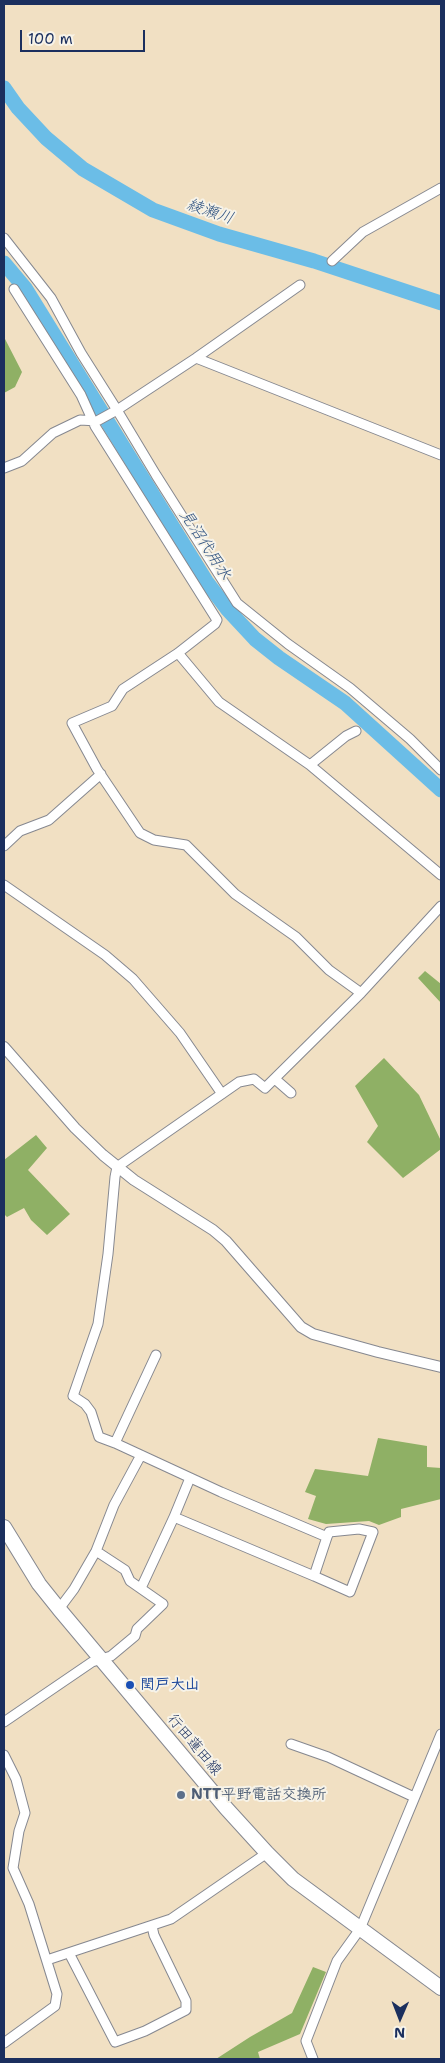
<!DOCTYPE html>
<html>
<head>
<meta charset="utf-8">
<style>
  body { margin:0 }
  #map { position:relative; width:445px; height:2063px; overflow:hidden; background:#f1e0c3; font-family:"Shantell Sans",sans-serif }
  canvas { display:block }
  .frame { position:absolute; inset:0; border:5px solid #1b2f5e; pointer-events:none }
  .north { position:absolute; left:375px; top:1993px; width:50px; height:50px; -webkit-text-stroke:4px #f7f3e8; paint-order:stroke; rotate:181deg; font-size:14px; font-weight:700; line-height:20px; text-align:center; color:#1b2f5e }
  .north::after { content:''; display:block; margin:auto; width:18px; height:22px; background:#1b2f5e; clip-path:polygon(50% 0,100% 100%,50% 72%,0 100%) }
  .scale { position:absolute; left:20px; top:30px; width:125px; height:22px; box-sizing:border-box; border:2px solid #1b2f5e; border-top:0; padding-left:6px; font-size:15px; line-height:18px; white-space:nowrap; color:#1b2f5e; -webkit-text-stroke:4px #f7f3e8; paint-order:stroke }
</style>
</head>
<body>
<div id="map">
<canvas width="445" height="2063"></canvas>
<div class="frame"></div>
<div class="north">N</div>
<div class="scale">100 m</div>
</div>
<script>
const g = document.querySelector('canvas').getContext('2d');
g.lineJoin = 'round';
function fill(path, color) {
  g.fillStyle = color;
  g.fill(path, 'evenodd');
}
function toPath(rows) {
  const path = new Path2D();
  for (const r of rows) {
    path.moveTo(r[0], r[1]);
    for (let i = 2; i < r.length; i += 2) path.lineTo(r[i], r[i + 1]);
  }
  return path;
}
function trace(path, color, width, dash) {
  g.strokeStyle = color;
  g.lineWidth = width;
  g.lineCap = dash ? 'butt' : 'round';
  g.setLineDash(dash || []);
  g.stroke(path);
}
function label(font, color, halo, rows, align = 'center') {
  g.font = font + ' "Shantell Sans","Klee One",sans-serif';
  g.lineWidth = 4;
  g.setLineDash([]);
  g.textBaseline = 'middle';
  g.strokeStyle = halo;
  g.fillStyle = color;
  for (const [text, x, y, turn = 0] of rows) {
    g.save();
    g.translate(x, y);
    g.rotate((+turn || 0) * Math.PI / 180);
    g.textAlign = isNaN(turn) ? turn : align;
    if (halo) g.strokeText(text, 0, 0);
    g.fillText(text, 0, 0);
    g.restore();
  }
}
const forest = toPath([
  [4,337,22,372,15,387,4,393],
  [425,971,441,984,441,1003,418,978],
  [384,1058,419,1095,441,1141,441,1149,403,1178,367,1142,378,1126,355,1086],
  [36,1135,47,1148,28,1170,70,1214,47,1235,31,1220,24,1208,7,1217,4,1214,4,1160],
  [378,1438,427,1446,427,1467,441,1468,441,1499,401,1509,401,1517,379,1525,369,1521,326,1524,308,1519,316,1496,305,1492,315,1469,368,1476],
  [313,1967,326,1972,300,2034,258,2052,260,2059,216,2059,250,2037,292,2013]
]);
const river = toPath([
  [4,88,18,108,46,138,83,169,153,210,219,234,314,261,441,303],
  [4,263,25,288,206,581,228,610,255,639,279,658,345,703,441,790]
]);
const minor = toPath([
  [4,238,51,298,81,353,117,410,156,475,237,603,288,644,350,688,410,739,441,770],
  [332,261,363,232,441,188],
  [14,289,81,395,95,426,217,620,215,624,178,653,123,689,112,706,72,723,97,769,140,833,154,840,186,845,235,894,296,937,329,970,361,993],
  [196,358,441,455],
  [4,468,22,461,53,433,80,420,97,421,117,410,196,358,300,285],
  [178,653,219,702,310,765,346,736,356,731],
  [310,765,441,875],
  [4,846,20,831,49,820,101,774],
  [4,885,105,955,133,979,180,1033,222,1094],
  [275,1079,291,1093],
  [156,1355,115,1443,221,1492,327,1537,329,1532,359,1529,373,1532,350,1592,314,1576],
  [115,1443,99,1437,91,1412,85,1404,73,1396,98,1324,108,1254,115,1177,117,1167,239,1082,254,1079,265,1088,361,993,441,906],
  [174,1517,190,1478],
  [141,1588,174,1517,314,1576,327,1537],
  [59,1609,74,1589,96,1551,114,1505,141,1455],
  [4,1722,92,1662,111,1656,135,1636,137,1629,163,1604,130,1581,125,1570,96,1551],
  [291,1744,328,1757,414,1797],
  [4,1755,16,1779,25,1813,19,1831,13,1868,29,1904,57,1994,55,2006,4,2043],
  [69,1953,115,2042,145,2031,186,2010,186,2001,154,1935,152,1926],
  [47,1960,171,1919,267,1853],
  [313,2059,306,2041,337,1961,360,1929,441,1734]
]);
const tertiary = toPath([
  [4,1047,75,1128,103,1155,134,1180,213,1230,226,1241,301,1327,313,1334,378,1352,441,1367]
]);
const primary = toPath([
  [4,1527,39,1584,59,1609,226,1808,267,1853,293,1879,441,1988]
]);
const markers = [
  [130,1685,5,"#1a4fb4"],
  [181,1795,5,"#5c6f8a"]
];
const transitNames = [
  ["閏戸大山",140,1685]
];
const streetNames = [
  ["行田蓮田線",194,1745,50]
];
const serviceNames = [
  ["NTT平野電話交換所",191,1795]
];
const waterNames = [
  ["綾瀬川",210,212,19],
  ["見沼代用水",205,545,57]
];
fill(forest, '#8fb065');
trace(river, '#6bbde7', 15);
trace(minor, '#868890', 11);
trace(tertiary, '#868890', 12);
trace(primary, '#868890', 16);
trace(minor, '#fff', 9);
trace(tertiary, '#fff', 10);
trace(primary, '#fff', 14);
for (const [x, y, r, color] of markers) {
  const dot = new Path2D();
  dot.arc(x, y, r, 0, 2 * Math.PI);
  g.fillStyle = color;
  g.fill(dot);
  trace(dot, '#f7f3e8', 2);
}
label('bold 15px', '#164399', '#f7f3e8', transitNames, 'left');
label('15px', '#1b2f5e', '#f7f3e8', streetNames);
label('bold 15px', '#4e5e75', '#f7f3e8', serviceNames, 'left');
label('italic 16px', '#2f5280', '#f7f3e8', waterNames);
</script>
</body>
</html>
